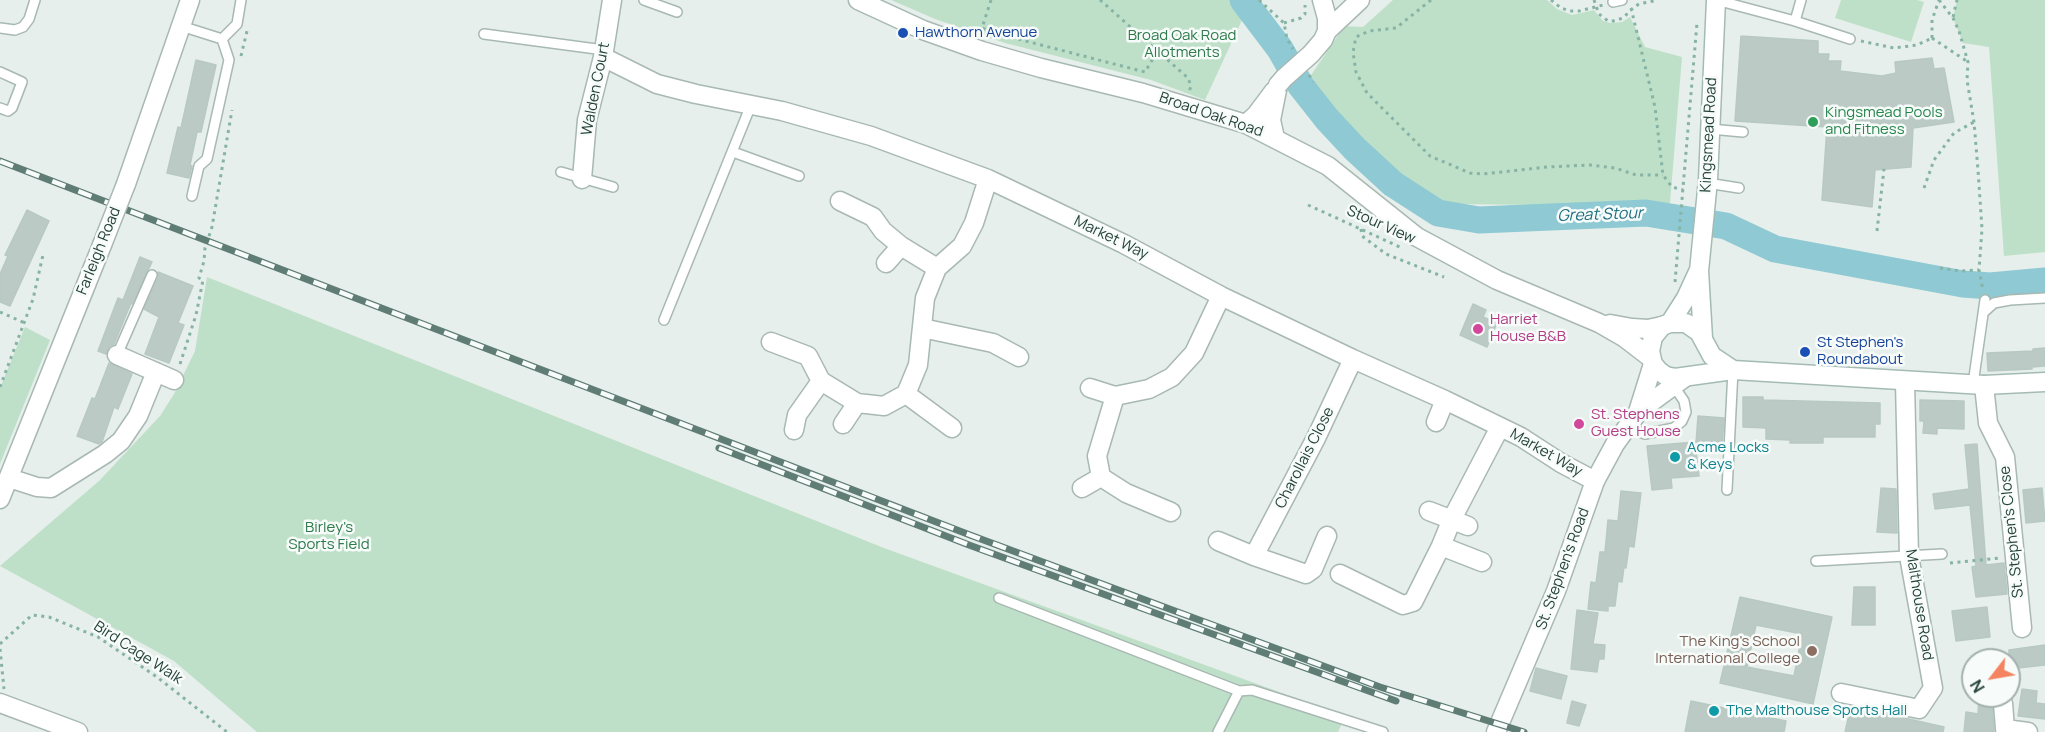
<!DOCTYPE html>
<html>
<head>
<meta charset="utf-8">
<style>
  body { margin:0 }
  #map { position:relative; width:2045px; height:732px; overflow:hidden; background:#e6efeb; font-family:Manrope,sans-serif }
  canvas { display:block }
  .north { position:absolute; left:1961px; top:648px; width:60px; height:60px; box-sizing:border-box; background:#f7fbf9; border:2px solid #a3b1ad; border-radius:50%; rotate:239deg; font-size:16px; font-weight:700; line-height:24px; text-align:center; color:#24423a }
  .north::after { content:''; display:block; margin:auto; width:21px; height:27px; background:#f4845f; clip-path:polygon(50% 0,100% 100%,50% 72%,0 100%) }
</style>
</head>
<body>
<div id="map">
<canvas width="2045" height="732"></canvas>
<div class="north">N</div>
</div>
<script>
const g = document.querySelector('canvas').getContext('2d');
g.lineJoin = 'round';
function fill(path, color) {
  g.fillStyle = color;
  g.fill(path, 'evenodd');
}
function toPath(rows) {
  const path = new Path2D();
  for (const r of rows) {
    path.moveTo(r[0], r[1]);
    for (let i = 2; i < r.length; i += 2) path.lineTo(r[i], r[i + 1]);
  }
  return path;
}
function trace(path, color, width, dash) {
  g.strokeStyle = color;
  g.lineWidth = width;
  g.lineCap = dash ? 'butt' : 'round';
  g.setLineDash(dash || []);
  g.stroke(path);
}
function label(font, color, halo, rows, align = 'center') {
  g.font = font + ' Manrope,sans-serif';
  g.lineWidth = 5;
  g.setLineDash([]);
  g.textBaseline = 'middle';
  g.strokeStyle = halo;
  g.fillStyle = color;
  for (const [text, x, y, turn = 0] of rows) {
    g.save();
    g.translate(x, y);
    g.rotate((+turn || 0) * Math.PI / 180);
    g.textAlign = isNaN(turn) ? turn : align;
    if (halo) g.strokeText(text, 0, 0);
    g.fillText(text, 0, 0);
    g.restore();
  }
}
const green = toPath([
  [891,0,1237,0,1247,9,1205,100,1151,80,1005,43,935,19],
  [1393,0,1547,0,1557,9,1572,15,1594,10,1603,21,1610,23,1622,22,1630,17,1645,47,1682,57,1670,203,1617,206,1454,204,1423,196,1379,162,1307,81,1339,34,1339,26,1363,27],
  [1841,0,1917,0,1924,2,1911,42,1835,18],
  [1957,0,2045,0,2045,252,2004,256,1989,47,1963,43,1953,18],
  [207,277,884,548,1345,716,1338,732,257,732,174,661,0,566,99,481,160,416,174,394,195,351],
  [25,327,50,340,0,464,0,388]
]);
const river = toPath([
  [1243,0,1280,49,1301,86,1327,119,1355,149,1393,184,1438,213,1479,220,1646,213,1726,226,1775,249,1963,284,1990,286,2045,281]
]);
const building = toPath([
  [1741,36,1818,41,1818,54,1829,54,1828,61,1841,61,1840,71,1882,76,1896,73,1895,62,1932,58,1934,69,1944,68,1954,122,1913,128,1911,167,1875,170,1872,207,1822,200,1827,127,1735,121,1741,36],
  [196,60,216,65,201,132,197,132,190,165,192,166,189,178,167,173,178,127,181,128,196,60],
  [27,210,49,221,10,306,0,302,0,274,8,256,5,255,27,210],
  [140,257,152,262,132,304,131,303,114,344,110,346,106,354,98,351,118,298,123,300,140,257],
  [158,272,193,286,178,323,184,325,169,363,145,354,159,317,144,309,158,278,158,272],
  [1473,304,1486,310,1483,317,1497,323,1487,347,1460,335,1473,304],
  [2045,348,2045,366,2032,367,2032,369,1988,371,1987,353,2033,351,2033,349,2045,348],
  [109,363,132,374,118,409,114,407,102,442,99,444,77,436,92,398,95,399,109,363],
  [1743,397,1763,397,1763,400,1880,403,1880,424,1875,424,1875,437,1823,437,1823,443,1790,443,1790,440,1766,439,1766,428,1743,427,1743,397],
  [1920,400,1964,401,1964,429,1937,428,1937,434,1923,433,1924,421,1920,421,1920,400],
  [1698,416,1724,418,1722,445,1696,443,1698,416],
  [1695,442,1699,476,1671,478,1672,488,1652,490,1647,446,1695,442],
  [1977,444,1986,565,2004,563,2007,594,1976,597,1972,567,1976,566,1970,505,1935,509,1933,494,1969,489,1965,445,1977,444],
  [1881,488,1896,489,1897,533,1877,532,1881,488],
  [2042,488,2045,521,2026,523,2023,490,2042,488],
  [1621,491,1641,493,1634,547,1629,546,1626,568,1624,567,1622,582,1618,581,1615,606,1608,606,1608,611,1588,609,1591,582,1596,583,1600,552,1605,552,1608,520,1618,521,1621,491],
  [1854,587,1875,587,1875,625,1852,625,1854,587],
  [1740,597,1832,617,1813,704,1720,683,1740,597],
  [1756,625,1802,634,1794,676,1747,667,1756,625],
  [1987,607,1990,637,1956,641,1952,611,1987,607],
  [1577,610,1598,613,1593,644,1605,645,1604,659,1599,659,1597,672,1571,669,1577,610],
  [2045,645,2045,665,2009,669,2009,650,2045,645],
  [1536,668,1567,676,1561,699,1530,691,1536,668],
  [2022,689,2037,691,2036,703,2045,704,2045,719,2018,716,2022,689],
  [1979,696,1995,696,1992,704,1994,732,1964,732,1966,712,1978,714,1979,696],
  [1572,701,1586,705,1579,726,1567,723,1572,701],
  [1691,701,1786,721,1784,732,1685,732,1691,701],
  [1851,706,1944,727,1943,732,1845,732,1851,706]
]);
const path = toPath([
  [991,0,982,28,991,32,1145,72,1157,52],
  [1100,0,1188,78,1191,86,1189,92],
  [1259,0,1284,23,1287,39,1293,49],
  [1431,0,1396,28,1369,31,1356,37,1353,52,1356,72,1367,93,1430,156,1470,173,1483,174,1547,167,1590,165,1615,168,1636,175,1663,175],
  [1551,0,1561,8,1570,11,1579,11,1603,5],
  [1594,0,1599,14,1608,21,1613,21,1623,18,1634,7,1639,4,1658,0],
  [1939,0,1953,18,1959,31,1968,62,1967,80,1974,122,1978,170,1982,229,1979,270,1983,290],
  [1631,8,1655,107,1663,175,1672,187,1683,190],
  [1953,17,1957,0],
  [1284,23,1301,18,1305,14,1305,5],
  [1932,38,1968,62],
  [1932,38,1932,20,1939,0],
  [1861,41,1894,48,1917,45,1932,38],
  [241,56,247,31],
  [1309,75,1313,82],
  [1924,188,1934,160,1954,133,1974,122],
  [1308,205,1402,248],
  [1361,229,1362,236,1386,254,1444,277],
  [1877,231,1884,169],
  [1940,268,1960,271,1979,270],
  [1675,282,1697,23],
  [0,312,25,323],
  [180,364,196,315,203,280,199,278,204,261,205,248,212,227,232,110],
  [0,387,33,299,43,255],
  [1950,563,2000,558],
  [0,644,32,615,49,617,98,637,157,677,227,732],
  [0,649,4,689]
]);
const service = toPath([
  [644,0,677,12],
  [1716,0,1795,21,1850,39],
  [1613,2,1622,0],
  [1795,21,1801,0],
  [181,26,222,39],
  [0,28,15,30,23,27,29,19,35,0],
  [484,34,604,50],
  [0,72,22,82,12,108,8,111,0,108],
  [1710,129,1743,132],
  [733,152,799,176],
  [561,172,613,187],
  [1707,183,1739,188],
  [192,196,199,166,207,159,229,60,222,39,237,24,241,0],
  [1983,313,1994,303,2010,300,2045,298],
  [664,320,751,105],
  [117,355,152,275],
  [1973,384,1985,300],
  [1628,426,1636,431,1645,434,1674,428,1682,421,1686,412,1684,401,1673,385],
  [1727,490,1733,370],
  [1816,561,1942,554],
  [999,598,1239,691],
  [1218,732,1239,691,1252,690,1383,732]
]);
const minor = toPath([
  [1327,31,1360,0],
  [1311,54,1323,40,1327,31,1327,18,1322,0],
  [603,57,657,84,696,94,782,111,871,136,988,179,1124,244,1221,296,1353,359,1445,400,1521,437,1561,463,1595,481],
  [1246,124,1256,115,1274,91],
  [1275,138,1271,120,1278,85],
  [582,179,587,120,603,57,612,0],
  [126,184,190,0],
  [840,201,873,217,883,231,901,246,937,268],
  [886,263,901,246],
  [922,328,993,343,1019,357],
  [771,342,808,356,821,381,857,403,884,406,906,394,918,365,925,298,937,268,962,246,974,223,988,179],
  [117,355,174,380],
  [1984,385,1988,423,2005,457,2022,628],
  [1090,388,1115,396],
  [906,394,952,428],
  [1436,422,1445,400],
  [843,424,857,403],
  [794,430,797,415,821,381],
  [9,478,37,487,51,488,105,454,121,441,138,416,156,372],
  [1082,488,1101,477],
  [0,499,102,245],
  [1429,511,1468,526],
  [1171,512,1126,493,1101,477,1097,456,1115,396,1149,389,1172,377,1194,353,1221,296],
  [1327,536,1313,569,1306,574,1254,556,1316,438,1353,359],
  [1218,541,1254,556],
  [1441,546,1482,562],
  [1340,574,1403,605,1413,602,1441,546,1452,519,1500,427],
  [1841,693,1919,709,1933,688,1909,556,1905,382],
  [0,703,78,732],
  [2003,703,2005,729,2028,732]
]);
const tertiary = toPath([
  [858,0,923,30,982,51,1041,68,1143,93,1246,124,1328,166,1417,237,1497,280,1599,323,1625,338,1651,358],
  [1610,324,1632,328,1648,329,1662,326],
  [1639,411,1684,378],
  [1496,732,1556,591,1595,481,1615,444,1638,412,1653,364]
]);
const secondary = toPath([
  [1670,323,1686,298,1698,272],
  [1703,338,1699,271,1708,180,1716,0],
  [1733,370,1712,356,1699,332,1686,323,1670,323,1662,326,1653,337,1650,351,1653,364,1659,371,1666,376,1675,378,1733,370,1984,385,2045,382]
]);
const rail = toPath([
  [0,161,970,535,1380,687,1524,732],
  [719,448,969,545,1396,701]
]);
const minorBridge = toPath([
  [1278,85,1284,78,1311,54],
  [102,245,126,184]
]);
const markers = [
  [903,33,6,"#1a4fb4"],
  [1813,122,6,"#2e9e5b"],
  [1478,329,6,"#d1479c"],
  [1805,352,6,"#1a4fb4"],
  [1579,424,6,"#d1479c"],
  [1675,457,6,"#0f9aa8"],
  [1812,651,6,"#8d6e63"],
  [1714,711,6,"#0f9aa8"]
];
const transitNames = [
  ["Hawthorn Avenue",915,33],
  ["St Stephen's",1817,343],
  ["Roundabout",1817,360]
];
const parkNames = [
  ["Broad Oak Road",1182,36],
  ["Allotments",1182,53],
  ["Birley's",329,528],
  ["Sports Field",329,545]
];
const streetNames = [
  ["Walden Court",596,89,-79],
  ["Broad Oak Road",1211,115,19],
  ["Kingsmead Road",1709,135,-87],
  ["Stour View",1381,225,24],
  ["Market Way",1111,238,26],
  ["Farleigh Road",99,251,-68],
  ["Market Way",1546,453,30],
  ["Charollais Close",1305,458,-63],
  ["St. Stephen's Close",2012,532,-96],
  ["St. Stephen's Road",1563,569,-70],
  ["Malthouse Road",1919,605,81],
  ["Bird Cage Walk",138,653,33]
];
const leisureNames = [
  ["Kingsmead Pools",1825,113],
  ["and Fitness",1825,130]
];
const hotelNames = [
  ["Harriet",1490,320],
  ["House B&B",1490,337],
  ["St. Stephens",1591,415],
  ["Guest House",1591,432]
];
const cultureNames = [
  ["Acme Locks",1687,448],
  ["& Keys",1687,465],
  ["The Malthouse Sports Hall",1726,711]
];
const educationNames = [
  ["The King's School",1800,642],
  ["International College",1800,659]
];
const waterNames = [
  ["Great Stour",1600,215,-2]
];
fill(green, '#bfe0c8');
trace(river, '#8ec9d4', 27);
fill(building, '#bbcac4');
trace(building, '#b8c9c2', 1.5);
trace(service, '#a8b8b2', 12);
trace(minor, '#a8b8b2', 21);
trace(tertiary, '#a8b8b2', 21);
trace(secondary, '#a4bbb3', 21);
trace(path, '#86b3a5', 3, [3, 4.5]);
trace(service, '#fff', 9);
trace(minor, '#fff', 18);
trace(tertiary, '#fff', 18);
trace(secondary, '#fff', 18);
trace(rail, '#5f7d75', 7);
trace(rail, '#f7fbf9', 4.5, [14]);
trace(minorBridge, '#a8b8b2', 21, []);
trace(minorBridge, '#fff', 18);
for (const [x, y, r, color] of markers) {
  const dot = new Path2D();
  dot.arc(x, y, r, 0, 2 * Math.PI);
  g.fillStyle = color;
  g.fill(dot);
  trace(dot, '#f7fbf9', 2);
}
label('15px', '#164399', '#f7fbf9', transitNames, 'left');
label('15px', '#2d7a4b', '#f7fbf9', parkNames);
label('15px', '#24423a', '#f7fbf9', streetNames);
label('15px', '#27864d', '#f7fbf9', leisureNames, 'left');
label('15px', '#b23c85', '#f7fbf9', hotelNames, 'left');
label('15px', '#0d838f', '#f7fbf9', cultureNames, 'left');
label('15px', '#785e54', '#f7fbf9', educationNames, 'right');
label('italic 16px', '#1c6f80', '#f7fbf9', waterNames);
</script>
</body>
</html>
